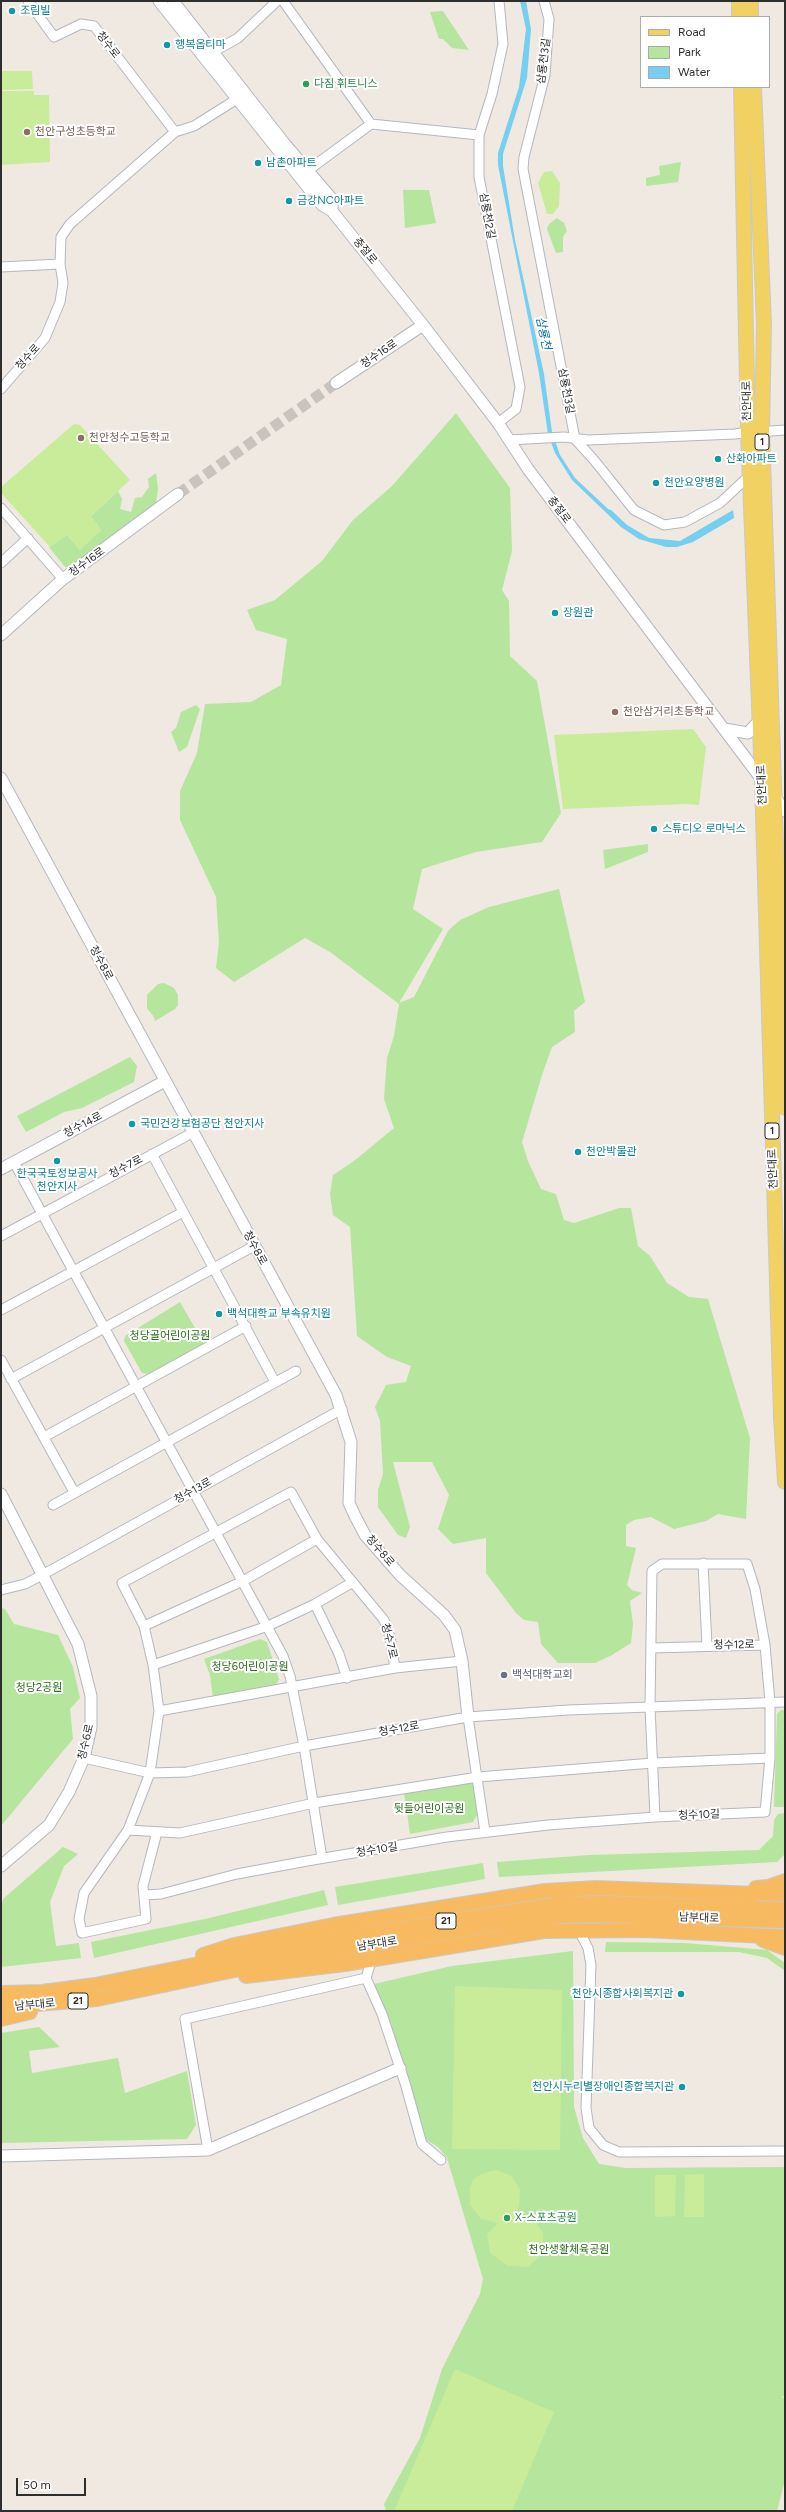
<!DOCTYPE html>
<html>
<head>
<meta charset="utf-8">
<style>
  body { margin:0 }
  #map { position:relative; width:786px; height:2512px; overflow:hidden; background:#efe9e1; font-family:Figtree,sans-serif }
  canvas { display:block }
  .frame { position:absolute; inset:0; border:2px solid #2e2e2e; pointer-events:none }
  .legend { position:absolute; left:640px; top:16px; width:130px; height:72px; box-sizing:border-box; background:#fff; border:1px solid #ababab; margin:0; padding:5px 7px; list-style:none; font-size:12px; color:#2e2e2e }
  .legend li { display:flex; align-items:center; gap:8px; height:20px }
  .legend b { width:20px; border:1px solid #ababab }
  .scale { position:absolute; left:16px; top:2478px; width:70px; height:18px; box-sizing:border-box; border:2px solid #2e2e2e; border-top:0; padding-left:5px; font-size:12px; line-height:14px; white-space:nowrap; color:#2e2e2e; -webkit-text-stroke:3px #fff; paint-order:stroke }
</style>
</head>
<body>
<div id="map">
<canvas width="786" height="2512"></canvas>
<div class="frame"></div>
<ul class="legend">
<li><b style="height:5px;background:#f2d163"></b>Road</li>
<li><b style="height:11px;background:#b6e59e"></b>Park</li>
<li><b style="height:11px;background:#75cff0"></b>Water</li>
</ul>
<div class="scale">50 m</div>
</div>
<script>
const g = document.querySelector('canvas').getContext('2d');
g.lineJoin = 'round';
function fill(path, color) {
  g.fillStyle = color;
  g.fill(path, 'evenodd');
}
function toPath(rows) {
  const path = new Path2D();
  for (const r of rows) {
    path.moveTo(r[0], r[1]);
    for (let i = 2; i < r.length; i += 2) path.lineTo(r[i], r[i + 1]);
  }
  return path;
}
function trace(path, color, width, dash) {
  g.strokeStyle = color;
  g.lineWidth = width;
  g.lineCap = dash ? 'butt' : 'round';
  g.setLineDash(dash || []);
  g.stroke(path);
}
function label(font, color, halo, rows, align = 'center') {
  g.font = font + ' Figtree,"Noto Sans KR",sans-serif';
  g.lineWidth = 4;
  g.setLineDash([]);
  g.textBaseline = 'middle';
  g.strokeStyle = halo;
  g.fillStyle = color;
  for (const [text, x, y, turn = 0] of rows) {
    g.save();
    g.translate(x, y);
    g.rotate((+turn || 0) * Math.PI / 180);
    g.textAlign = isNaN(turn) ? turn : align;
    if (halo) g.strokeText(text, 0, 0);
    g.fillText(text, 0, 0);
    g.restore();
  }
}
const green = toPath([
  [443,11,469,50,452,48,443,39,439,39,430,12],
  [681,162,678,182,646,186,646,178,660,175,659,166],
  [403,190,429,190,436,223,405,228],
  [557,218,564,223,567,231,563,237,563,252,556,253,547,229,549,224],
  [456,413,510,488,512,551,502,590,509,601,510,656,537,681,561,813,542,842,476,852,422,869,413,909,443,929,399,1003,414,997,448,931,460,920,489,907,559,889,585,1002,574,1011,575,1032,552,1047,542,1075,522,1142,528,1161,541,1189,556,1194,564,1220,574,1223,619,1208,631,1208,638,1246,650,1256,667,1283,689,1297,708,1299,750,1438,746,1519,718,1514,706,1521,674,1529,651,1517,634,1520,626,1525,626,1546,636,1548,627,1585,632,1590,642,1593,630,1601,633,1624,631,1643,612,1655,595,1663,558,1663,541,1644,538,1622,524,1620,516,1613,486,1573,486,1538,453,1544,438,1529,449,1495,432,1462,393,1462,410,1527,406,1538,398,1535,378,1507,378,1490,383,1474,380,1421,375,1407,386,1385,406,1382,411,1366,387,1357,357,1336,350,1227,333,1215,330,1194,333,1175,354,1161,394,1128,384,1099,387,1058,394,1036,399,1004,330,952,305,938,234,982,216,968,219,942,216,897,180,820,180,791,197,753,205,704,251,702,281,685,287,639,256,630,247,610,275,600,322,561,353,520,392,486],
  [156,473,158,489,156,503,73,567,65,567,49,547,67,535,80,550,91,516,118,491,122,499,120,509,131,512,135,498,142,497,146,491,149,487,148,479],
  [196,705,200,709,187,747,179,752,171,732,176,728,181,712],
  [648,844,648,852,605,869,603,850],
  [164,983,174,988,178,995,178,1005,175,1009,155,1021,154,1017,147,1008,147,995,158,984],
  [130,1057,137,1066,134,1082,82,1108,64,1112,26,1132,17,1116],
  [180,1302,205,1345,149,1374,142,1373,124,1341,125,1336],
  [1,1608,5,1609,14,1624,58,1635,73,1667,80,1698,70,1709,73,1739,1,1826],
  [260,1639,267,1642,279,1679,276,1685,213,1698,210,1675,204,1659],
  [781,1710,785,1710,785,1807,774,1807,777,1714],
  [471,1781,475,1784,479,1811,473,1822,410,1834,404,1792],
  [785,1813,785,1854,777,1862,499,1877,497,1862,589,1855,759,1850,773,1836,774,1820,778,1814],
  [63,1847,78,1854,64,1866,50,1902,56,1946,79,1943,81,1958,1,1967,1,1905,4,1898],
  [483,1863,485,1879,338,1905,335,1887],
  [324,1890,328,1905,94,1958,91,1942,205,1919],
  [606,1942,685,1943,767,1950,785,1963,785,1971,767,1958,739,1952,605,1952],
  [573,1951,574,2107,583,2138,599,2164,626,2168,785,2167,785,2396,781,2397,785,2398,785,2480,777,2511,386,2511,384,2504,420,2438,442,2369,480,2294,483,2279,447,2158,438,2147,425,2139,409,2080,374,1984,452,1966],
  [39,2027,60,2047,29,2051,32,2073,118,2058,125,2093,187,2071,196,2125,187,2139,1,2143,1,2033]
]);
const pitch = toPath([
  [1,71,32,71,33,89,2,90],
  [1,91,34,91,34,95,49,95,50,162,1,165],
  [552,171,560,183,559,206,553,214,547,214,538,183,544,172],
  [74,424,80,425,130,480,91,516,102,530,80,550,67,535,50,547,1,493,1,487],
  [693,729,706,747,699,805,685,804,563,809,554,735],
  [455,1986,562,1990,560,2150,452,2149],
  [496,2170,512,2176,520,2190,519,2206,515,2214,533,2218,543,2233,543,2253,528,2267,508,2266,490,2253,487,2234,498,2223,481,2219,470,2205,470,2187,474,2179,481,2174],
  [704,2174,704,2217,684,2217,685,2175],
  [655,2175,676,2175,675,2216,655,2217],
  [455,2369,554,2412,512,2511,394,2511]
]);
const water = toPath([
  [520,1,526,1,531,29,527,78,503,154,503,166,515,240,544,374,552,432,560,455,575,478,622,522,649,538,680,541,733,510,734,518,693,542,677,547,666,547,639,539,621,527,572,480,555,453,548,434,539,373,498,165,498,153,519,87,526,29]
]);
const stream = toPath([
  [610,511,625,525]
]);
const tertiaryTunnel = toPath([
  [178,494,336,383]
]);
const minor = toPath([
  [28,1,54,37,81,24,94,26,175,132],
  [283,1,371,124,479,135],
  [544,1,549,19,545,75,524,157,523,169,575,439,594,460,634,510,664,525,685,522,720,503,750,475],
  [213,52,238,38,277,1],
  [307,171,371,124],
  [1,267,60,264],
  [1,389,45,338,60,302,63,283,60,264,61,237,70,224,175,132,194,126,237,99],
  [498,423,516,409,520,387,479,177,479,135,492,94,503,44,499,1],
  [758,432,785,430],
  [509,440,564,437,588,440,735,434,748,432],
  [1,508,63,579],
  [1,563,28,538],
  [152,1154,275,1382],
  [14,1162,283,1656,290,1676,304,1746,322,1858],
  [1,1236,192,1133],
  [1,1310,183,1212],
  [1,1360,74,1492],
  [11,1379,254,1246],
  [44,1437,246,1326],
  [53,1505,296,1371],
  [703,1563,707,1646],
  [1,1590,25,1584,44,1574,342,1409],
  [315,1604,339,1654,347,1678],
  [144,1626,243,1581,317,1539],
  [651,1648,765,1645],
  [153,1665,268,1626,315,1604,353,1582],
  [159,1711,395,1668,462,1661],
  [468,1717,485,1832],
  [84,1758,150,1773,187,1772,304,1746,468,1717,568,1710,785,1702],
  [128,1830,180,1833,314,1803,478,1777,653,1763,770,1758],
  [157,1832,143,1886,146,1919,82,1933,79,1919,84,1893,128,1830,150,1773,159,1711,153,1665,144,1626,122,1583,291,1492,317,1539,384,1620,390,1637,395,1668],
  [145,1895,161,1894,237,1874,307,1861,447,1837,548,1825,655,1817,765,1812,770,1758,770,1702,765,1645,755,1589,747,1564,662,1564,652,1571,650,1707,655,1817],
  [579,1931,588,1948,591,1965,586,2108,589,2128,603,2145,619,2152,785,2151],
  [372,1958,366,1978,382,2014,405,2083,422,2144,441,2160],
  [208,2150,185,2019,366,1978]
]);
const tertiary = toPath([
  [159,1,322,205,332,211,423,325,498,423,528,469,763,781],
  [173,1,284,143,332,199,332,211],
  [336,383,423,325],
  [1,635,63,579,178,494],
  [724,729,748,733,759,721],
  [1,778,336,1395,351,1442,349,1503,356,1518,365,1535,400,1575,444,1615,455,1630,462,1661,468,1717],
  [773,794,785,811],
  [1,1169,165,1081],
  [1,1494,78,1644,91,1696,91,1727,84,1758,69,1792,49,1825,1,1866],
  [1,2156,208,2150,400,2068]
]);
const primary = toPath([
  [739,1,739,17],
  [751,1,751,17],
  [741,87,748,432,762,779,781,1417,785,1482],
  [754,87,764,324,762,431,785,1108]
]);
const trunk = toPath([
  [756,1888,768,1887,785,1881],
  [763,1940,785,1948],
  [203,1955,234,1945,333,1925,545,1891,596,1888,785,1895],
  [246,1976,345,1964,544,1931,644,1930,785,1937],
  [1,1993,42,1992,95,1985,278,1948,559,1904,604,1903,757,1908],
  [1,2007,97,1999,282,1960,497,1924,560,1916,603,1915,757,1920],
  [1,2019,30,2012]
]);
const trunkBridge = toPath([
  [757,1908,785,1909],
  [757,1920,785,1921]
]);
const markers = [
  [12,11,4,"#0f9aa8"],
  [167,45,4,"#0f9aa8"],
  [306,84,4,"#2e9e5b"],
  [27,132,4,"#8d6e63"],
  [258,163,4,"#0f9aa8"],
  [289,201,4,"#0f9aa8"],
  [81,438,4,"#8d6e63"],
  [718,459,4,"#0f9aa8"],
  [656,483,4,"#0f9aa8"],
  [555,613,4,"#0f9aa8"],
  [615,712,4,"#8d6e63"],
  [654,829,4,"#0f9aa8"],
  [132,1124,4,"#0f9aa8"],
  [578,1152,4,"#0f9aa8"],
  [57,1161,4,"#0f9aa8"],
  [219,1314,4,"#0f9aa8"],
  [504,1675,4,"#6b7280"],
  [681,1994,4,"#0f9aa8"],
  [682,2087,4,"#0f9aa8"],
  [507,2218,4,"#2e9e5b"]
];
const shields = [
  [762,442,14],
  [772,1131,14],
  [446,1921,20],
  [78,2001,20]
];
const shieldNames = [
  ["1",762,442],
  ["1",772,1131],
  ["21",446,1921],
  ["21",78,2001]
];
const cultureNames = [
  ["조림빌",20,11],
  ["행복옵티마",175,45],
  ["남촌아파트",266,163],
  ["금강NC아파트",297,201],
  ["산화아파트",726,459],
  ["천안요양병원",664,483],
  ["장원관",563,613],
  ["스튜디오 로마닉스",662,829],
  ["국민건강보험공단 천안지사",140,1124],
  ["천안박물관",586,1152],
  ["한국국토정보공사",57,1174,"center"],
  ["천안지사",57,1187,"center"],
  ["백석대학교 부속유치원",227,1314],
  ["천안시종합사회복지관",673,1994,"right"],
  ["천안시누리별장애인종합복지관",674,2087,"right"]
];
const streetNames = [
  ["청수로",108,45,52],
  ["삼룡천3길",544,61,-83],
  ["삼룡천2길",487,216,80],
  ["충절로",365,251,51],
  ["청수16로",379,354,-34],
  ["청수로",28,357,-48],
  ["삼룡천3길",566,391,79],
  ["천안대로",747,401,-91],
  ["충절로",559,510,53],
  ["청수16로",87,562,-36],
  ["천안대로",762,785,-92],
  ["청수8로",101,963,62],
  ["청수14로",83,1125,-28],
  ["청수7로",126,1167,-28],
  ["천안대로",773,1169,-92],
  ["청수8로",255,1248,61],
  ["청수13로",193,1491,-29],
  ["청수8로",380,1551,50],
  ["청수7로",389,1641,76],
  ["청수12로",734,1645,-1],
  ["청수12로",399,1729,-10],
  ["청수6로",86,1742,-77],
  ["청수10길",699,1815,-2],
  ["청수10길",377,1850,-9],
  ["남부대로",699,1918,2],
  ["남부대로",377,1944,-9],
  ["남부대로",35,2005,-5]
];
const leisureNames = [
  ["다짐 휘트니스",314,84],
  ["X-스포츠공원",515,2218]
];
const educationNames = [
  ["천안구성초등학교",35,132],
  ["천안청수고등학교",89,438],
  ["천안삼거리초등학교",623,712]
];
const parkNames = [
  ["청당골어린이공원",170,1336],
  ["청당6어린이공원",250,1667],
  ["청당2공원",39,1688],
  ["뒷들어린이공원",429,1809],
  ["천안생활체육공원",569,2250]
];
const worshipNames = [
  ["백석대학교회",512,1675]
];
const waterNames = [
  ["삼룡천",543,333,78]
];
fill(green, '#b6e59e');
fill(pitch, '#c9ec9a');
fill(water, '#75cff0');
trace(stream, '#75cff0', 3);
trace(tertiaryTunnel, '#c8c4bd', 11, [11, 5.5]);
trace(minor, '#b4b7c1', 11);
trace(tertiary, '#b4b7c1', 13);
trace(primary, '#c9c9c9', 16);
trace(trunk, '#c9c9c9', 16);
trace(minor, '#fff', 9);
trace(tertiary, '#fff', 11);
trace(primary, '#f2d163', 14);
trace(trunk, '#f8ba60', 14);
trace(trunkBridge, '#c9c9c9', 16, []);
trace(trunkBridge, '#f8ba60', 14);
for (const [x, y, r, color] of markers) {
  const dot = new Path2D();
  dot.arc(x, y, r, 0, 2 * Math.PI);
  g.fillStyle = color;
  g.fill(dot);
  trace(dot, '#fff', 1.5);
}
for (const [x, y, w] of shields) {
  const box = new Path2D();
  box.roundRect(x - w / 2, y - 8, w, 16, 3);
  g.fillStyle = '#fff';
  g.fill(box);
  trace(box, '#2e2e2e', 1);
}
label('bold 10px', '#2e2e2e', null, shieldNames);
label('11px', '#0d838f', '#fff', cultureNames, 'left');
label('11px', '#2e2e2e', '#fff', streetNames);
label('11px', '#27864d', '#fff', leisureNames, 'left');
label('11px', '#785e54', '#fff', educationNames, 'left');
label('11px', '#2c6e1b', '#fff', parkNames);
label('11px', '#5b616d', '#fff', worshipNames, 'left');
label('italic 12px', '#0d6fa3', '#fff', waterNames);
</script>
</body>
</html>
